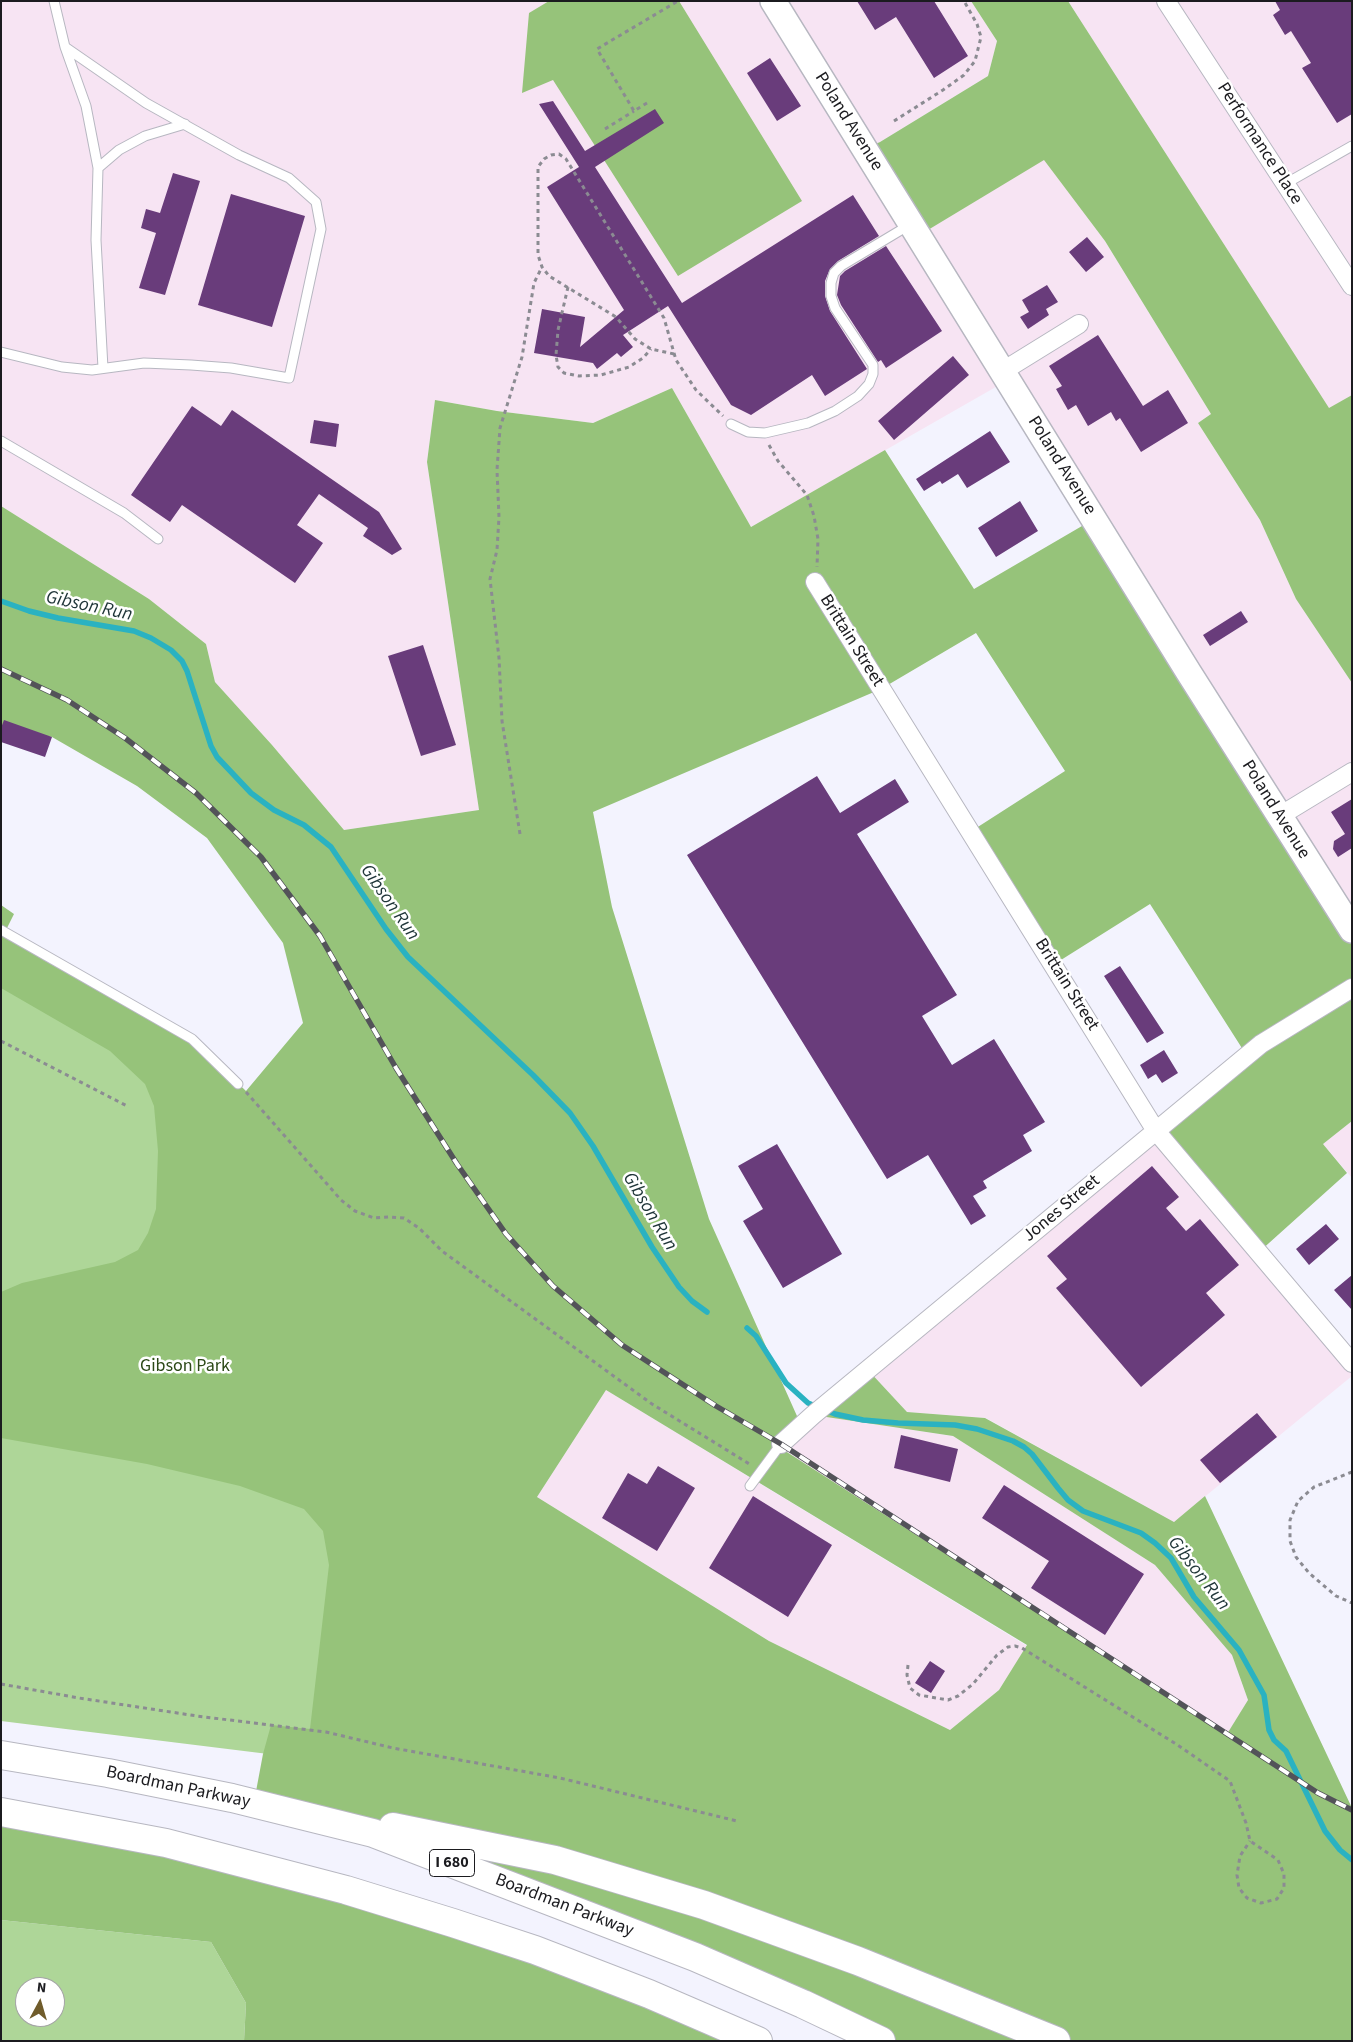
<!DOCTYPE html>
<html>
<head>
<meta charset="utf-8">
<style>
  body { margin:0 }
  #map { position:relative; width:1353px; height:2042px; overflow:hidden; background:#f3f3fe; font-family:"Source Sans 3",sans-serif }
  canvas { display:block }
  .frame { position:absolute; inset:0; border:2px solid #1b1b1f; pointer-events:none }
  .north { position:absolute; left:15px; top:1977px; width:50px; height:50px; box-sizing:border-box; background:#fff; border:1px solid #a4a4a5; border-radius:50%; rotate:6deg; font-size:14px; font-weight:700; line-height:20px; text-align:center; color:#1b1b1f }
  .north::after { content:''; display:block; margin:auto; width:18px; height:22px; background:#705c2b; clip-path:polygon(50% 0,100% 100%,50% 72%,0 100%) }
</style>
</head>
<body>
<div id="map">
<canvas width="1353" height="2042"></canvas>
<div class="frame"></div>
<div class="north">N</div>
</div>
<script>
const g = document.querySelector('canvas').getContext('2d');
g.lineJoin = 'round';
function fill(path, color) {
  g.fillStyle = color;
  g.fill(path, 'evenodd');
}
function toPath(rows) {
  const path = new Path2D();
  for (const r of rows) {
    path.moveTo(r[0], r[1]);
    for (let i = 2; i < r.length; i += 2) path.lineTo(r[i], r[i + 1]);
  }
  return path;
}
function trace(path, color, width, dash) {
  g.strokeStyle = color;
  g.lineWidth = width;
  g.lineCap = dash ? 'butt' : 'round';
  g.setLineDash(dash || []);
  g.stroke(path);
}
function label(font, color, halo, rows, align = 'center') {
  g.font = font + ' "Source Sans 3",sans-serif';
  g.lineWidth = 5;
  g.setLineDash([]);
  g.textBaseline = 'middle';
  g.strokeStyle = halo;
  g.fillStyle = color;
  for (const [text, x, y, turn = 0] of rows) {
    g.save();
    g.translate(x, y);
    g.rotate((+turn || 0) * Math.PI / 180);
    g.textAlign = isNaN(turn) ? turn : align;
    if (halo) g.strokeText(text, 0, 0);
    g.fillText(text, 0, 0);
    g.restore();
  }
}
const industrial = toPath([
  [1,1,971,1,997,41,988,76,880,142,865,149,918,236,1044,159,1105,241,1211,414,1198,423,1260,520,1296,599,1352,683,1352,930,1008,380,751,527,672,388,593,423,497,411,435,400,427,462,479,810,344,830,272,745,215,682,206,644,149,599,1,506],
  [1068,1,1352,1,1352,395,1329,409],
  [1352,1121,1352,1178,1323,1144],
  [1156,1131,1352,1363,1352,1376,1174,1522,986,1418,907,1412,868,1370],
  [606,1390,1027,1646,999,1690,950,1730,769,1641,537,1497],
  [813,1415,953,1436,1155,1565,1232,1655,1248,1700,1227,1735,779,1447]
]);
const green = toPath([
  [1,958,189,1078,373,1326,333,1762,1,1721],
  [1,1920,211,1942,246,2003,244,2041,1,2041],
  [25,1987,55,1987,55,2017,25,2017]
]);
const forest = toPath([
  [549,1,679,1,802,201,678,276,553,80,522,93,529,13],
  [971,1,1068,1,1329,408,1352,395,1352,683,1296,599,1260,520,1198,423,1211,414,1105,241,1044,160,918,236,864,149,880,142,988,76,997,41],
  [672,388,751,527,885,450,974,589,1094,519,1352,930,1352,1121,1323,1144,1347,1173,1259,1252,1156,1131,1247,1056,1150,904,1053,965,970,832,1065,771,976,633,881,689,593,812,612,907,709,1219,801,1425,779,1447,1227,1734,1248,1700,1232,1655,1155,1565,953,1436,813,1415,868,1370,907,1412,985,1418,1174,1522,1205,1496,1352,1808,1352,2041,881,2041,254,1802,263,1754,271,1725,310,1729,329,1565,323,1531,304,1509,240,1486,147,1464,1,1438,1,1292,22,1283,115,1262,138,1250,148,1233,156,1209,158,1151,154,1106,145,1084,110,1051,1,988,1,905,14,914,5,932,192,1039,246,1091,303,1023,283,943,207,838,137,786,52,737,1,728,1,506,149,599,206,644,215,682,272,745,344,830,479,810,427,462,435,400,497,411,593,423],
  [606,1390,1027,1645,999,1690,950,1730,769,1641,537,1497],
  [1,1811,238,1860,758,2041,244,2041,246,2003,211,1942,1,1920]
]);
const stream = toPath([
  [1,601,29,611,58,618,134,631,151,638,171,650,182,661,187,671,211,746,217,757,251,793,274,810,304,825,331,847,386,929,408,957,533,1075,570,1113,593,1146,652,1247,679,1287,692,1301,707,1312],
  [747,1328,756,1336,786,1383,808,1403,835,1414,863,1420,898,1423,955,1425,977,1429,1013,1441,1024,1447,1032,1454,1058,1488,1068,1500,1083,1511,1141,1533,1155,1543,1171,1558,1194,1597,1239,1650,1264,1695,1269,1730,1274,1740,1286,1751,1325,1831,1340,1850,1352,1860]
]);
const building = toPath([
  [857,1,934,1,968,56,934,78,896,17,875,30],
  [1275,1,1352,1,1352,114,1337,123,1302,68,1311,63,1291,31,1285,35,1273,15,1280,10],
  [770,58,801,106,777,121,747,73],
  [553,101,585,151,655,109,664,123,595,167,682,303,853,195,879,236,838,261,830,269,825,281,825,296,830,311,867,369,825,396,812,375,751,415,731,405,668,306,623,335,633,347,621,357,617,353,597,369,593,363,534,353,542,309,585,317,580,347,624,310,547,187,579,167,539,104],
  [173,173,200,181,165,295,139,288,156,233,141,228,146,209,160,213],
  [231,194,305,216,272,327,198,305],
  [1087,237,1104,257,1086,272,1069,252],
  [886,246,942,331,886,368,881,360,878,362,841,305,837,295,840,276,845,271],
  [1047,285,1058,302,1046,309,1049,315,1028,329,1020,317,1029,312,1022,300],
  [1098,335,1143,406,1168,390,1188,423,1141,452,1120,418,1116,421,1111,412,1088,426,1076,405,1068,410,1056,389,1062,386,1049,366],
  [953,356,969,375,894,440,878,421],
  [192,406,221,426,232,410,379,512,402,549,392,555,363,536,368,528,319,494,297,525,323,543,295,583,182,505,170,522,131,495],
  [314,420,339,424,336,447,310,443],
  [990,431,1010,462,967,488,958,474,942,484,940,481,924,491,916,479],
  [1020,501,1038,531,996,557,978,528],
  [1241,611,1248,622,1210,646,1203,635],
  [423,645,456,745,421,756,388,656],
  [4,720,52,737,45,757,1,742,1,728],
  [817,776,840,813,895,779,909,802,857,834,957,995,922,1016,952,1065,994,1039,1045,1122,1023,1135,1032,1151,983,1181,987,1188,973,1196,986,1216,971,1225,928,1155,887,1179,687,855],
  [1352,799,1352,848,1338,857,1333,849,1334,841,1345,834,1331,812],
  [1120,966,1164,1033,1147,1043,1104,976],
  [1164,1050,1178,1073,1162,1083,1156,1074,1148,1079,1140,1065],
  [777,1144,842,1254,783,1288,743,1221,763,1209,738,1166],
  [1152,1166,1179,1197,1166,1208,1186,1231,1200,1219,1239,1265,1206,1293,1225,1315,1141,1387,1056,1288,1067,1279,1047,1256],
  [1326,1224,1339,1239,1309,1265,1296,1249],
  [1352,1275,1352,1310,1334,1290],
  [1257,1413,1277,1437,1220,1483,1200,1460],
  [901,1435,958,1449,950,1482,894,1468],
  [658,1466,695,1488,657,1551,602,1518,628,1473,647,1484],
  [1004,1485,1144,1574,1105,1635,1031,1588,1049,1561,982,1518],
  [753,1496,832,1545,788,1617,709,1568],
  [930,1661,945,1671,931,1693,915,1683]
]);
const path = toPath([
  [647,103,634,111,597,49,678,1],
  [894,121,943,90,964,75,975,61,981,37,977,24,964,1],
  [605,129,634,111],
  [568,287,558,330,556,355,558,367,564,373,579,376,601,375,629,367,643,358,651,349],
  [674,354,651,349,635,339,616,317,549,276,542,267,538,255,538,167,544,159,551,155,559,154,566,159,664,318,676,360,696,390,723,416],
  [769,445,778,461,807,495,814,516,818,539,817,567],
  [520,834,502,721,499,658,490,579,497,550,499,517,497,470,500,428,522,357,534,283,542,267],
  [1,1041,129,1107],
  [246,1092,341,1200,355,1211,374,1218,389,1217,404,1218,419,1228,442,1251,652,1404,751,1465],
  [1352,1472,1314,1487,1298,1501,1290,1520,1290,1541,1296,1557,1309,1573,1336,1596,1352,1603],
  [908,1665,907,1675,910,1688,919,1695,948,1700,958,1696,973,1684,997,1655,1008,1647,1015,1646,1022,1648,1176,1744,1230,1781,1246,1823,1250,1841,1278,1860,1284,1874,1284,1888,1277,1899,1261,1903,1247,1898,1239,1888,1237,1875,1240,1856,1250,1841],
  [1,1684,79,1698,197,1716,326,1732,393,1748,560,1778,737,1821]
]);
const lane = toPath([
  [54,1,65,47,86,106,98,168,96,240,103,368],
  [98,168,119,150,145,136,185,124],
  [1285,184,1352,146],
  [1,352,62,367,92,370,144,363,191,365,231,368,289,378,321,229,316,202,289,178,239,155,146,103,65,47],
  [731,424,748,432,765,433,808,423,835,411,858,396,869,384,873,374,873,365,835,308,831,296,831,283,834,273,841,266,911,224],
  [1,441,124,513,158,539],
  [1,930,192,1039,238,1084],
  [750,1486,781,1444]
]);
const street = toPath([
  [1166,1,1352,286],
  [1003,371,1079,324],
  [815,582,1156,1131,1352,1363],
  [1278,817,1352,772],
  [781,1444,813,1415,1261,1044,1352,988]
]);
const secondary = toPath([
  [773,1,1189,673,1352,930]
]);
const highway = toPath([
  [1,1755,108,1773,232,1798,373,1833,695,1957,803,2004,881,2041],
  [1,1812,166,1843,346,1890,453,1923,535,1950,649,1994,758,2041],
  [393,1827,555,1860,704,1905,858,1961,1056,2041]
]);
const rail = toPath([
  [1,669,67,700,125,738,196,793,261,857,320,936,396,1068,457,1164,506,1234,553,1286,622,1345,716,1406,781,1444,1318,1793,1352,1810]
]);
const shields = [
  [452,1863,45]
];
const shieldNames = [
  ["I 680",452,1863]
];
const streetNames = [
  ["Poland Avenue",848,122,58],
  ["Performance Place",1259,144,57],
  ["Poland Avenue",1061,466,58],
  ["Brittain Street",851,641,58],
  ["Poland Avenue",1275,810,58],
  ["Brittain Street",1066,985,58],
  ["Jones Street",1062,1209,-40],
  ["Boardman Parkway",178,1788,12],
  ["Boardman Parkway",564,1906,21]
];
const parkNames = [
  ["Gibson Park",185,1367]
];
const waterNames = [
  ["Gibson Run",89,607,12],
  ["Gibson Run",389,903,55],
  ["Gibson Run",649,1212,59],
  ["Gibson Run",1198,1574,52]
];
fill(industrial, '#f7e4f3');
fill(green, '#aed698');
fill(forest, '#96c37a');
trace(stream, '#2ab2c1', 5.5);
fill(building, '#693c7b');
trace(lane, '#b7b7c1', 11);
trace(street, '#b7b7c1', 20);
trace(secondary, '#b7b7c1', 28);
trace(highway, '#b7b7c1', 30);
trace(path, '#8b8b92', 3, [4, 4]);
trace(lane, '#fff', 9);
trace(street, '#fff', 18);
trace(secondary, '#fff', 25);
trace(highway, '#fff', 28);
trace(rail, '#535359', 5.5);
trace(rail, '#fff', 4, [11]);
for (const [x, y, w] of shields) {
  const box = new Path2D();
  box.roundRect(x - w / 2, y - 13.5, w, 27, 4);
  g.fillStyle = '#fff';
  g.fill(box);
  trace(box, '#1b1b1f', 1);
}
label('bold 16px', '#1b1b1f', null, shieldNames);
label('18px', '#1b1b1f', '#fff', streetNames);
label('18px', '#2c4917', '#fff', parkNames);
label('italic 19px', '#1f3538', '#fff', waterNames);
</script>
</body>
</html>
